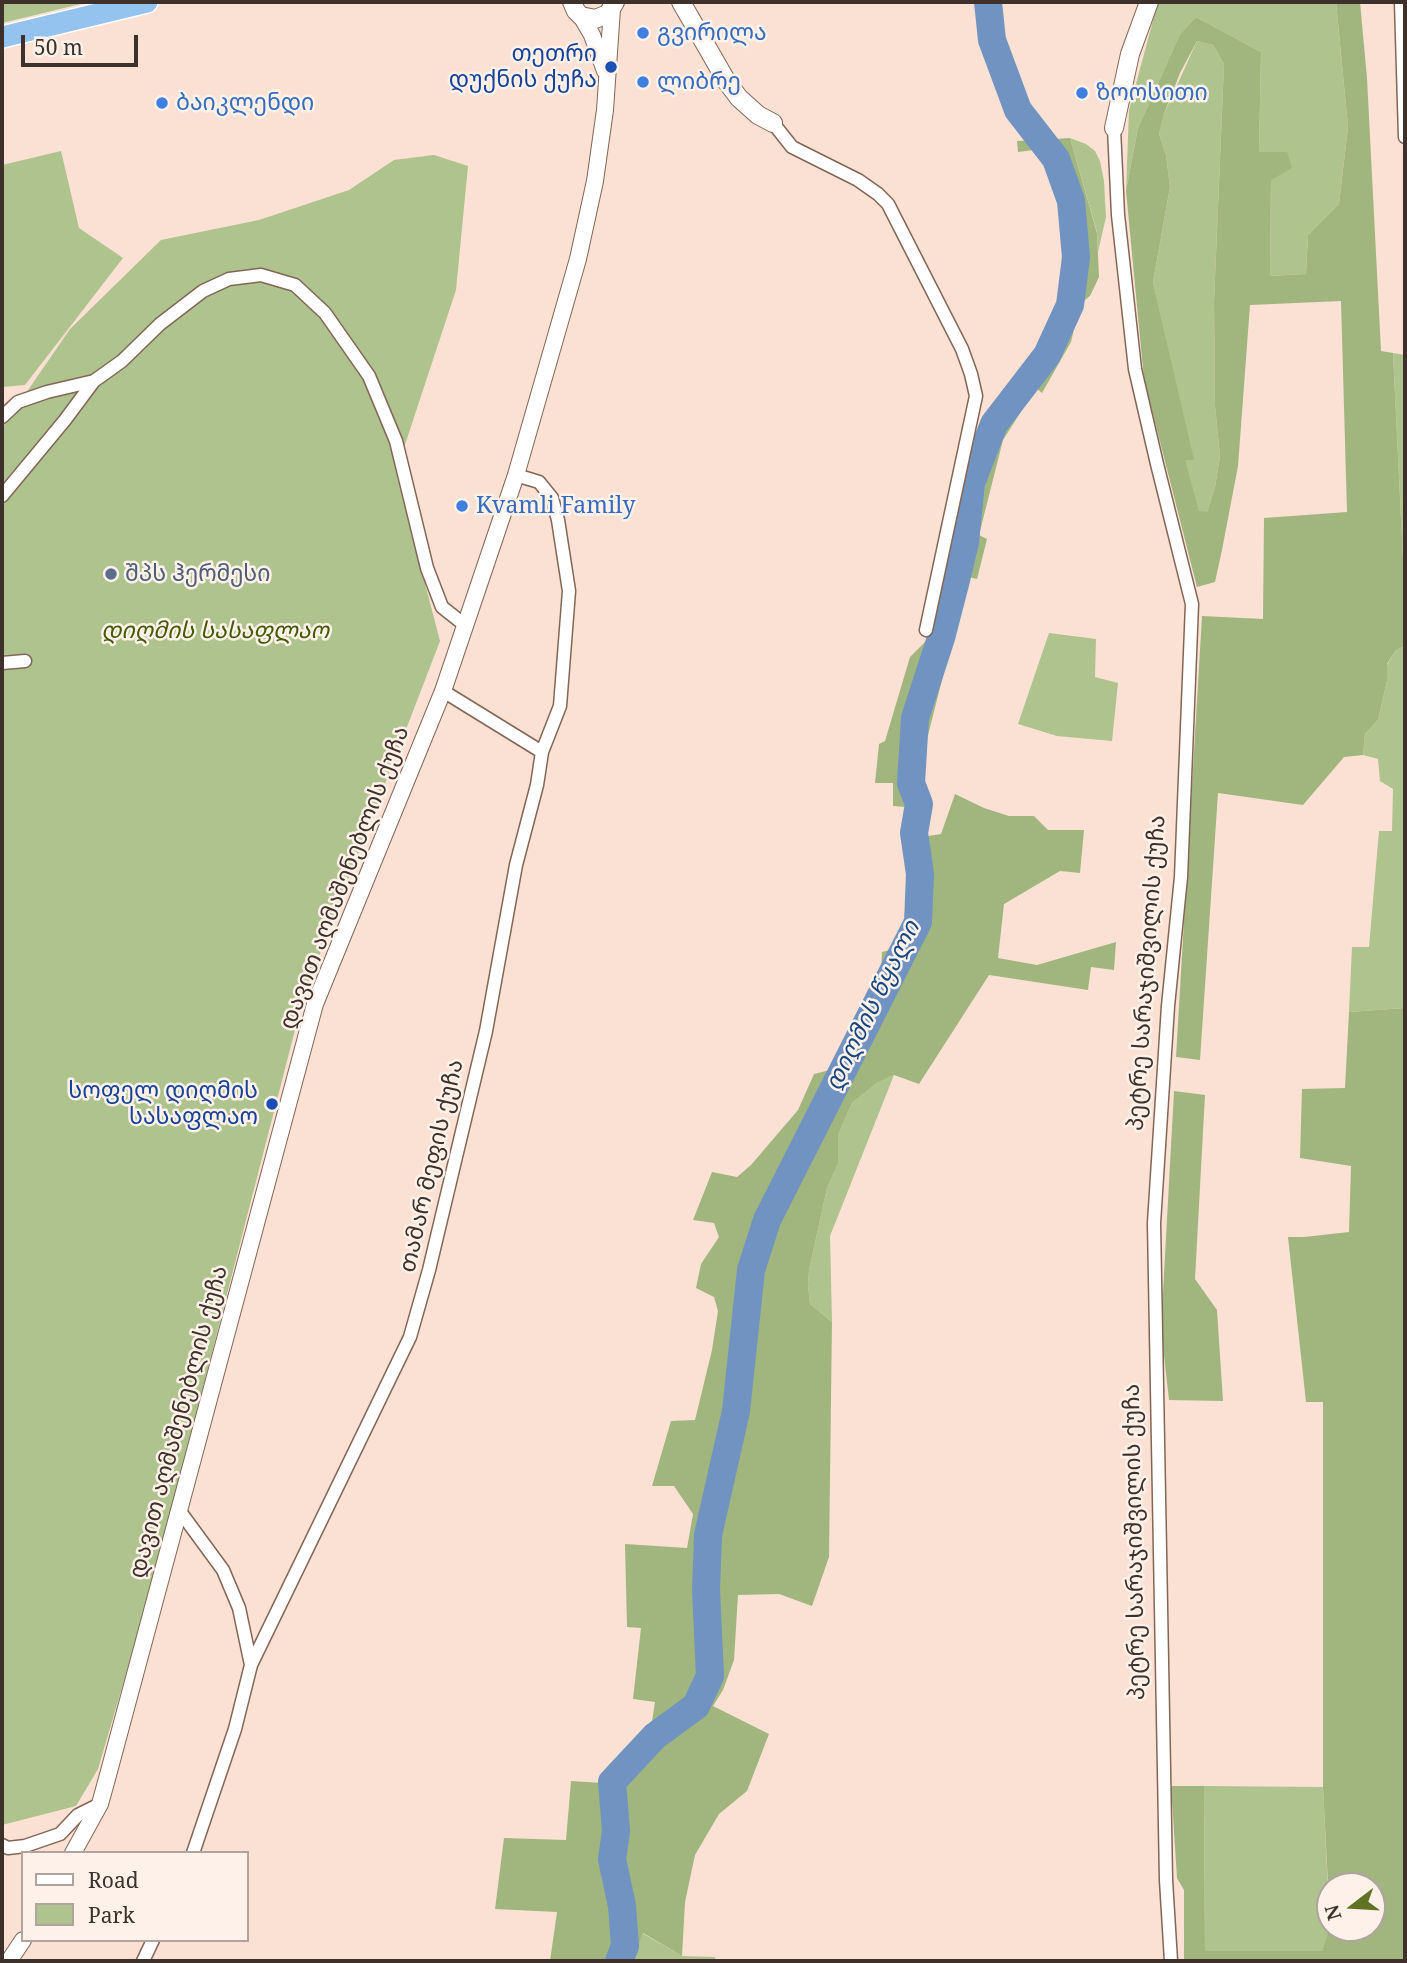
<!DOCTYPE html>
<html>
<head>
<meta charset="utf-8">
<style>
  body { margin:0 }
  #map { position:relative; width:1407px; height:1963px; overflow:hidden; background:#fbe1d3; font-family:"Noto Serif",serif }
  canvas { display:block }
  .frame { position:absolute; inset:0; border:4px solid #3e312b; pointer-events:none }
  .legend { position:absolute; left:21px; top:1851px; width:228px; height:91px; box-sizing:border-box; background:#fef1ea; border:2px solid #b1a49e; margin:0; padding:9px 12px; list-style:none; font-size:21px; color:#3e312b }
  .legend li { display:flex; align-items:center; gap:14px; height:35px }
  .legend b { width:35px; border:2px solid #b1a49e }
  .north { position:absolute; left:1316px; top:1872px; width:70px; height:70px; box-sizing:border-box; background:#fef1ea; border:2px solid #b1a49e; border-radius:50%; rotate:253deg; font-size:19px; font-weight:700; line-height:28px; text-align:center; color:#3e312b }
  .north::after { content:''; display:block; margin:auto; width:24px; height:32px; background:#607322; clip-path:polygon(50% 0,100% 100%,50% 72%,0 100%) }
  .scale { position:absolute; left:21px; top:35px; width:117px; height:32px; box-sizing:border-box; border:4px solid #3e312b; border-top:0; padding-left:9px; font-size:21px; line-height:24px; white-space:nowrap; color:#3e312b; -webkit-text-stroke:5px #fef1ea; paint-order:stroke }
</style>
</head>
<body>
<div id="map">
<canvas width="1407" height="1963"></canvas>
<div class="frame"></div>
<ul class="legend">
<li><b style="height:9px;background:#fff"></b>Road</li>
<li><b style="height:19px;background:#aec38d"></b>Park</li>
</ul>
<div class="north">N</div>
<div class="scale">50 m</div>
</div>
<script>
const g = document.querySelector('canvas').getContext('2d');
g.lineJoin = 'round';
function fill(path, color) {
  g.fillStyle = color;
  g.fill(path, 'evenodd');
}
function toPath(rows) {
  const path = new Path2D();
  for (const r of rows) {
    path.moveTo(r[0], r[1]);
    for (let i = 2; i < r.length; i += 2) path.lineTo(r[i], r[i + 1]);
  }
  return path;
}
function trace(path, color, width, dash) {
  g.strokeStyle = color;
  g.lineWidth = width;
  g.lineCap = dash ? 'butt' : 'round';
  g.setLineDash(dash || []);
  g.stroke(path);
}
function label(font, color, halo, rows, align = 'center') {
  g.font = font + ' "Noto Serif","Noto Sans Georgian",serif';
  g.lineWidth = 5;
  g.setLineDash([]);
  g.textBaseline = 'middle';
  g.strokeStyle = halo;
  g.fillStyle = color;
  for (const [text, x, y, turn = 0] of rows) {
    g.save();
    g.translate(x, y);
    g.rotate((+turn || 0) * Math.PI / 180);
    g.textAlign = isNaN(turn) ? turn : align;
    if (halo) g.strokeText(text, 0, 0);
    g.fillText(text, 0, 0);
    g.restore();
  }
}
const green = toPath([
  [2,2,89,2,2,23],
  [1158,2,1336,2,1348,127,1339,204,1308,235,1306,274,1270,276,1271,180,1259,152,1261,52,1196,17,1180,34,1138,128,1126,191,1129,110],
  [1197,41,1213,45,1224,64,1214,302,1215,406,1220,456,1215,487,1207,512,1199,512,1184,460,1193,460,1153,282,1170,187,1166,155,1159,134,1164,114],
  [1070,138,1086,144,1095,151,1100,161,1104,181,1106,217,1098,252,1097,232],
  [61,151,79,228,123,258,25,385,2,387,2,165],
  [434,155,468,166,456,290,396,472,440,641,304,995,151,1589,98,1769,76,1806,2,1825,2,428,70,329,161,240,259,220,349,190,394,160],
  [1393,353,1405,355,1405,600],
  [1049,633,1096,639,1095,677,1118,683,1112,741,1057,736,1018,724],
  [1405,646,1405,1008,1349,1012,1352,947,1369,947,1379,831,1392,831,1393,789,1380,781,1378,759,1363,755,1365,734,1378,720,1387,681,1387,665,1396,650],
  [894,1075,830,1236,832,1322,810,1304,808,1285,809,1270,827,1188,838,1164,838,1135,852,1103,877,1083],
  [1204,1786,1323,1787,1330,1931,1322,1951,1205,1951],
  [642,1933,682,1956,715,1957,716,1961,632,1961]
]);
const forest = toPath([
  [1336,2,1360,2,1367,78,1381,351,1393,353,1405,600,1405,646,1396,650,1387,664,1387,681,1378,720,1365,734,1363,755,1344,757,1303,805,1218,793,1200,1060,1176,1057,1202,616,1263,619,1264,518,1347,512,1341,301,1250,305,1238,466,1222,550,1215,582,1197,587,1144,379,1126,191,1138,128,1180,34,1196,17,1261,52,1259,152,1287,152,1292,168,1271,180,1270,276,1306,274,1308,235,1339,204,1348,127],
  [1197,41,1213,45,1224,64,1214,302,1215,406,1220,456,1215,487,1207,512,1199,511,1185,460,1194,460,1153,282,1170,187,1166,155,1159,134,1164,114,1180,73],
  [1070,138,1097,233,1099,277,1090,296,1080,304,1071,342,1042,393,1036,388,1003,440,979,535,987,539,977,579,968,577,920,767,928,836,941,834,955,794,984,808,1009,816,1034,816,1048,830,1084,830,1080,873,1060,871,1004,904,998,958,1037,965,1116,942,1114,970,1091,967,1088,990,989,975,919,1084,894,1075,877,1083,852,1103,838,1135,838,1164,827,1188,809,1270,808,1285,810,1304,832,1322,829,1557,812,1606,779,1594,738,1595,734,1660,723,1690,713,1706,769,1734,747,1791,719,1814,695,1855,685,1902,682,1956,643,1933,632,1961,550,1961,557,1912,495,1909,504,1838,566,1840,571,1781,603,1783,652,1721,655,1702,633,1699,641,1628,627,1627,625,1544,687,1548,693,1514,674,1486,652,1486,671,1421,695,1420,712,1350,718,1311,714,1297,696,1288,701,1264,719,1237,714,1223,693,1220,712,1172,737,1177,751,1165,798,1110,814,1074,830,1070,881,973,882,952,897,948,910,921,914,878,905,824,906,807,893,806,893,783,875,783,879,744,885,741,910,657,928,639,974,434,981,436,989,419,1043,348,1043,338,1055,322,1067,227,1058,189,1043,156,1034,150,1018,152,1017,141],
  [1405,1008,1405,1961,1184,1961,1184,1890,1177,1878,1171,1786,1204,1786,1205,1951,1322,1951,1330,1928,1372,1928,1372,1886,1330,1886,1330,1924,1323,1787,1323,1402,1306,1402,1288,1237,1304,1237,1349,1232,1351,1166,1300,1158,1302,1089,1345,1088,1349,1012],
  [1174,1091,1205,1095,1195,1279,1217,1310,1223,1401,1169,1400,1161,1329]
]);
const river = toPath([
  [619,1961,625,1946,622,1906,612,1859,616,1831,612,1782,655,1736,696,1706,710,1676,706,1590,708,1535,736,1411,751,1270,767,1220,918,922,920,874,914,833,919,804,911,783,915,718,941,638,956,580,965,542,971,483,994,424,1047,355,1070,305,1076,257,1071,201,1056,159,1018,110,992,40,988,2]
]);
const minor = toPath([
  [1401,2,1405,137],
  [773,123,792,147,858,180,878,194,888,204,962,349,971,374,976,396,926,630],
  [1114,128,1118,215,1135,369,1157,464,1192,604,1181,877,1168,1006,1154,1223,1166,1880,1171,1961],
  [2,417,18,402,47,392,94,381],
  [2,496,65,420,94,381,122,361,160,324,203,291,229,279,261,275,295,285,325,313,369,376,396,441,427,568,442,607,466,626],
  [2,663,25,661],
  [443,691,542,752],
  [179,1510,223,1570,239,1608,251,1665],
  [2,1845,8,1848,25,1846,60,1834,78,1815,100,1804],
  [193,1853,235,1729,251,1665,410,1337,429,1270,486,1031,516,865,537,785,542,752,560,706,569,591,558,520,552,498,539,482,516,475],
  [143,1961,153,1940]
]);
const tertiary = toPath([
  [581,16,592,35,605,71],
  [73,1853,100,1804,108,1775,315,1004,443,691,516,475,578,259,595,181,605,110,612,9],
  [9,1961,23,1940]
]);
const secondary = toPath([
  [572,2,576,11,581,16,595,19,608,14,615,2],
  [681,2,727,82,739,98,758,115,773,123],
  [1114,128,1130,54,1149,2]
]);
const trunk = toPath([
  [2,37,147,2]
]);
const markers = [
  [643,33,7,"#3f7fe0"],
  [611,67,7,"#1a4fb4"],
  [643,82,7,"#3f7fe0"],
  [1082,93,7,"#3f7fe0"],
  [162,103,7,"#3f7fe0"],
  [462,506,7,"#3f7fe0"],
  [111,574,7,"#5c6f8a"],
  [272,1104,7,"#1a4fb4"]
];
const shopNames = [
  ["გვირილა",657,33],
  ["ლიბრე",657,82],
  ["ზოოსითი",1096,93],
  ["ბაიკლენდი",176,103],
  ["Kvamli Family",476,506]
];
const transitNames = [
  ["თეთრი",597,54],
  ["დუქნის ქუჩა",597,80],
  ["სოფელ დიღმის",258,1091],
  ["სასაფლაო",258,1117]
];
const serviceNames = [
  ["შპს ჰერმესი",125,574]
];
const parkNames = [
  ["დიღმის სასაფლაო",215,631]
];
const streetNames = [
  ["დავით აღმაშენებლის ქუჩა",345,878,-69],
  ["პეტრე სარაჯიშვილის ქუჩა",1147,973,-86],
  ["თამარ მეფის ქუჩა",432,1166,-77],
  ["დავით აღმაშენებლის ქუჩა",179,1422,-75],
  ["პეტრე სარაჯიშვილის ქუჩა",1135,1542,-91]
];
const waterNames = [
  ["დიღმის წყალი",873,1006,-64]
];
fill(green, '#aec38d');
fill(forest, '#a0b67e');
trace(river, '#7093c1', 28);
trace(minor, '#826656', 15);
trace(tertiary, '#826656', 18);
trace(secondary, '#826656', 20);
trace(trunk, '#fff', 24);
trace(minor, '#fff', 12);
trace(tertiary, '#fff', 16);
trace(secondary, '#fff', 18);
trace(trunk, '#94c3f0', 21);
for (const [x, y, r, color] of markers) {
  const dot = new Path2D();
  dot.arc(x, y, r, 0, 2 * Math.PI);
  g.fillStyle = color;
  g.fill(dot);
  trace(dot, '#fef1ea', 2.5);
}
label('23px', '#366cbe', '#fef1ea', shopNames, 'left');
label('23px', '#164399', '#fef1ea', transitNames, 'right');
label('23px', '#4e5e75', '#fef1ea', serviceNames, 'left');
label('italic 23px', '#435b00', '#fef1ea', parkNames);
label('23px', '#3e312b', '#fef1ea', streetNames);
label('italic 24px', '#16457f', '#fef1ea', waterNames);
</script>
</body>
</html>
